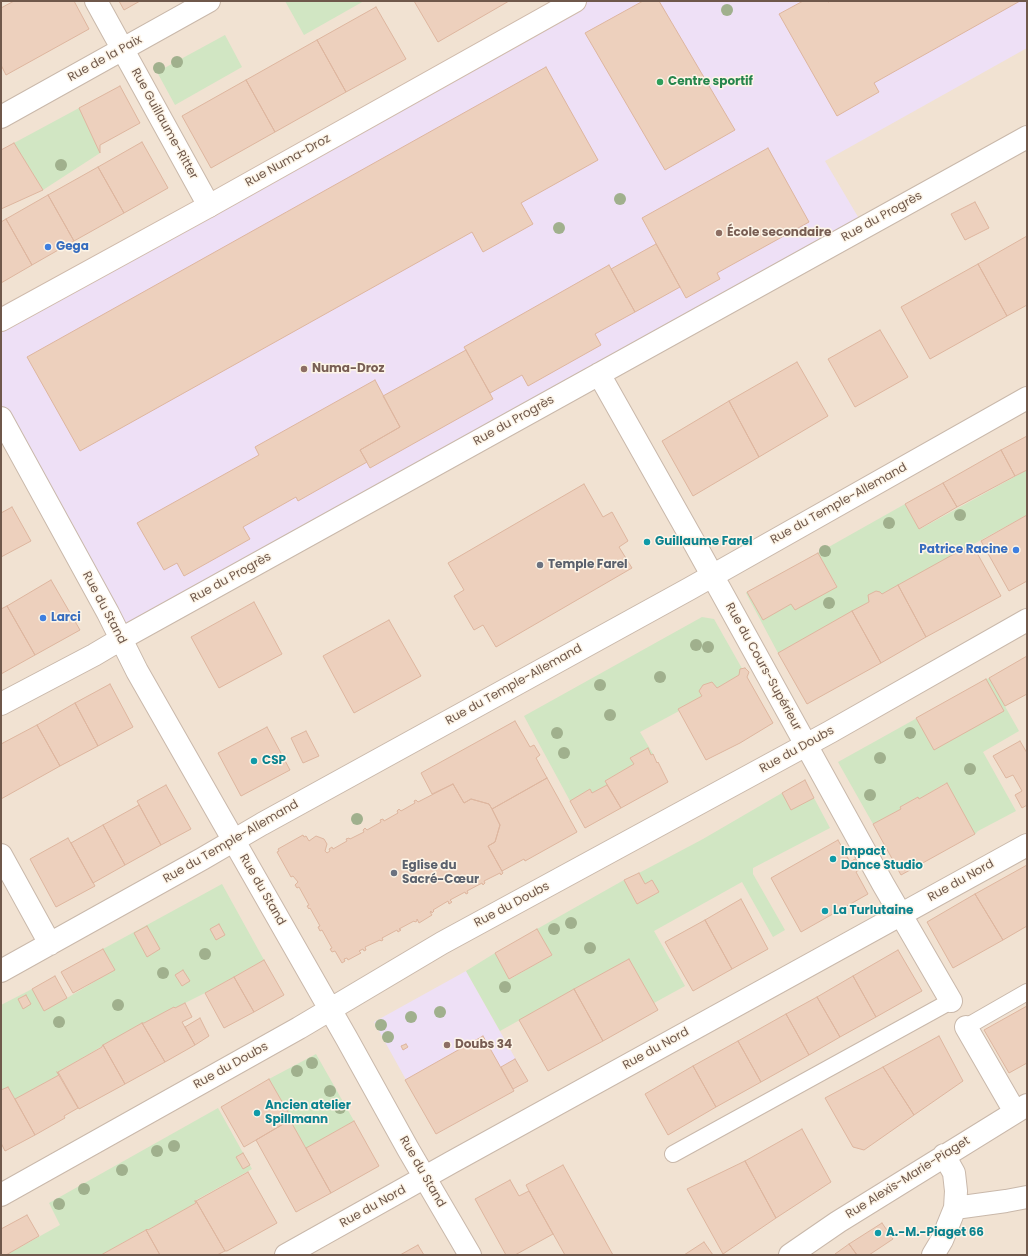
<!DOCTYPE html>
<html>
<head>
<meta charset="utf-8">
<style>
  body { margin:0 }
  #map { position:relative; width:1028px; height:1256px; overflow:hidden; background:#faf1e3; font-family:Poppins,sans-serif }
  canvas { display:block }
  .frame { position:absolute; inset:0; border:2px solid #6f584b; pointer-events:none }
</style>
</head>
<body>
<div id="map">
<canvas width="1028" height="1256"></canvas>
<div class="frame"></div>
</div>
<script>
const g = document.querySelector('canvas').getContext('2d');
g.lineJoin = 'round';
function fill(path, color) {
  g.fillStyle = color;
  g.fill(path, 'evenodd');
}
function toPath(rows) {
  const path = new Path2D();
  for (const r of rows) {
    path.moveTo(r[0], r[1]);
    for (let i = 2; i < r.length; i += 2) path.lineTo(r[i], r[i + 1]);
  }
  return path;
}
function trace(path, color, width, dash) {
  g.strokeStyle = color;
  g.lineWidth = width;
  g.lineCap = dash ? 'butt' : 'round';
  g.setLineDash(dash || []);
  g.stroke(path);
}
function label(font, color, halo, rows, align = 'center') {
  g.font = font + ' Poppins,sans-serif';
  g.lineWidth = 3;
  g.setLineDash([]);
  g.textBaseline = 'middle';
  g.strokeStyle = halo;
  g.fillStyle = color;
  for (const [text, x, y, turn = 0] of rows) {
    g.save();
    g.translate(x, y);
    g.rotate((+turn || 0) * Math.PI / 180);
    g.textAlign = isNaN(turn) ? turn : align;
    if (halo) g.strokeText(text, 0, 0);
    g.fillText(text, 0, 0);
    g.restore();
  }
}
const residential = toPath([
  [1,1,1027,1,1027,1255,1,1255]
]);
const education = toPath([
  [575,1,1027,1,1027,48,825,161,864,227,121,639,1,418,1,320],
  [466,971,528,1081,514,1089,514,1091,436,1134,374,1022]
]);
const green = toPath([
  [285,1,364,1,304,35],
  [225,35,242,67,175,105,157,72],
  [79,108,100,153,43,190,14,143],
  [1027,470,1027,515,882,594,880,592,876,591,869,595,869,602,778,653,746,593,747,592,763,620,791,604,795,610,837,586,818,553,905,504,920,529],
  [702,617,714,619,744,672,717,688,712,682,703,685,699,691,702,696,678,709,679,711,640,732,653,754,651,755,647,748,630,758,634,764,605,781,607,785,592,793,590,789,570,801,524,716],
  [989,678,1019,731,983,752,1016,811,978,831,975,834,946,783,919,799,917,797,909,802,900,807,901,809,873,824,838,762],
  [782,793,791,810,814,798,830,828,753,868,753,874,785,930,773,937,742,882,654,931,685,986,654,1003,629,959,500,1031,466,971,495,953,510,979,552,955,537,929,624,880,637,904,659,892,652,880,645,884,639,873,703,839],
  [222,884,264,960,205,993,175,1008,174,1007,144,1023,142,1023,58,1072,59,1075,15,1099,8,1087,1,1090,1,1005,32,989,44,1011,67,998,114,970,103,949],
  [316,1054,354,1121,306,1148,290,1120,292,1119,269,1079],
  [218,1108,252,1169,196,1200,196,1203,148,1230,147,1229,101,1255,6,1255,60,1225,49,1203]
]);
const building = toPath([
  [14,1,74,1,89,29,6,75,1,65,1,8,14,1],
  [119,1,140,1,124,10,119,1],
  [414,1,509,1,438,42,414,1],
  [643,1,659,1,735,130,665,170,585,33,643,1],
  [803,1,828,1,828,2,831,1,1020,1,874,83,879,92,837,116,779,14,803,1],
  [376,7,406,59,346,92,317,40,376,7],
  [317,40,346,92,275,132,246,80,317,40],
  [546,67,598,160,521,203,533,224,483,252,472,232,80,451,27,357,546,67],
  [246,80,275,132,211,168,182,116,246,80],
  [120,86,140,123,100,145,100,153,79,108,120,86],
  [142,142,168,188,124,213,98,167,142,142],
  [14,143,43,190,1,209,1,150,14,143],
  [768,148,809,222,717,273,720,279,686,298,642,218,768,148],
  [98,167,124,213,74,241,48,195,98,167],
  [48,195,74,241,32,265,6,219,48,195],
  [975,202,989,228,965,240,951,214,975,202],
  [6,219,32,265,1,283,1,222,6,219],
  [1027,236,1027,305,1007,316,978,264,1027,236],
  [656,244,680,287,635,312,611,269,656,244],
  [978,264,1007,316,930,359,901,307,978,264],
  [609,265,635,312,595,334,601,345,528,386,522,375,490,393,464,347,609,265],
  [880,330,908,377,855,407,828,359,880,330],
  [466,350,493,399,370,468,360,450,400,427,383,396,466,350],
  [797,362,828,416,759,457,729,401,797,362],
  [375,380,400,427,360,450,367,462,298,501,296,497,243,527,250,539,184,576,177,563,164,570,137,523,259,455,255,447,375,380],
  [729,401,759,457,693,496,662,441,729,401],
  [1027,436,1027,470,1015,476,1001,450,1027,436],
  [1001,450,1015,476,957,507,943,483,1001,450],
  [943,483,957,507,919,529,905,504,943,483],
  [584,484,603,517,612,512,628,541,619,547,632,568,496,647,483,625,474,630,454,596,464,590,448,563,584,484],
  [12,507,31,541,1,557,1,513,12,507],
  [1027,515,1027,581,1009,591,981,541,1027,515],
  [972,544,1001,596,926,637,898,585,972,544],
  [818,553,837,587,795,610,791,604,763,620,747,592,818,553],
  [51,580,80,630,35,655,7,606,51,580],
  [898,585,926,637,881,663,852,611,869,602,868,595,876,591,880,592,882,594,898,585],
  [254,602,282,654,219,688,191,637,254,602],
  [7,606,35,655,1,674,1,609,7,606],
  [852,611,881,663,807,704,778,653,852,611],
  [389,620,421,676,354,713,323,656,389,620],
  [1027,656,1027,694,1005,706,989,678,1027,656],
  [745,668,749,672,747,677,773,723,740,743,706,760,678,709,702,696,699,691,703,685,712,682,717,688,739,675,740,669,745,668],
  [986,679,1004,711,934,750,916,718,986,679],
  [110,684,133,727,98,746,75,703,110,684],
  [75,703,98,746,60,766,37,725,75,703],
  [515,721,530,747,534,745,540,755,536,758,547,778,492,809,489,804,471,799,464,803,453,784,432,794,421,773,515,721],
  [37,725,60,766,1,799,1,744,37,725],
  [267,727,290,770,241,796,218,753,267,727],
  [306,731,319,756,303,763,291,738,306,731],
  [1020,741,1027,753,1027,805,1022,808,1015,795,1022,791,1013,775,1006,778,993,756,1020,741],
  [648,748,651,755,653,754,657,763,658,762,668,782,621,808,605,781,634,764,630,758,648,748],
  [547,778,577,832,525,861,524,859,502,871,488,846,495,842,500,825,492,809,547,778],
  [805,780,814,798,791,810,782,793,805,780],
  [947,783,975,834,901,875,873,824,901,809,900,807,918,797,919,799,947,783],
  [453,784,464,803,471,799,489,804,492,809,500,825,495,842,488,846,503,873,501,875,500,873,484,881,485,883,483,885,482,883,467,891,468,893,466,894,465,892,450,900,452,902,449,904,448,901,433,910,434,911,432,913,431,911,430,912,432,915,419,923,417,919,417,921,415,922,414,921,399,929,401,930,398,932,397,930,382,938,383,940,381,941,380,940,365,947,366,950,364,951,363,949,359,951,361,953,348,960,347,958,344,959,345,961,342,963,335,951,332,952,330,949,332,948,322,930,320,931,318,927,320,926,310,908,309,909,307,906,309,905,299,887,297,888,295,885,298,882,293,876,291,877,277,852,279,851,278,849,303,835,304,837,306,836,309,841,316,836,324,839,327,844,325,851,327,853,330,851,329,849,332,847,333,849,347,841,346,839,349,838,350,839,364,832,363,830,365,828,367,830,381,822,380,820,383,819,384,821,398,813,397,811,399,809,401,811,415,803,414,801,416,800,418,802,453,784],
  [166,785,191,829,161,845,137,801,166,785],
  [607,785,621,808,585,828,570,801,590,789,592,793,607,785],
  [139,805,161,845,125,865,103,825,139,805],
  [103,825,125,865,93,883,71,843,103,825],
  [68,838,95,886,56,907,30,859,68,838],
  [838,840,850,862,855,859,860,869,856,872,868,894,801,932,771,878,838,840],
  [1027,865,1027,926,1003,940,975,894,1027,865],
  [639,873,645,884,652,880,659,892,637,904,624,880,639,873],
  [975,894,1003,940,953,968,927,922,975,894],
  [741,899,768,949,732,969,705,920,741,899],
  [705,920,732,969,693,991,665,942,705,920],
  [219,924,225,935,216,940,210,929,219,924],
  [147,926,160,949,147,957,134,933,147,926],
  [537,929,552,955,509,979,495,953,537,929],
  [103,949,115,970,73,993,61,972,103,949],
  [898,950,922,991,876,1017,853,976,898,950],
  [629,959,658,1010,603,1041,574,989,629,959],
  [264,960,284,995,254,1012,234,977,264,960],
  [183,970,190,981,182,986,175,975,183,970],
  [55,976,67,998,44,1011,32,989,55,976],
  [853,976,876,1017,840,1037,817,997,853,976],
  [234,977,254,1012,224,1028,205,993,234,977],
  [574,989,603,1041,548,1071,519,1020,574,989],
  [26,995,31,1004,23,1009,18,999,26,995],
  [817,997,840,1037,809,1055,786,1014,817,997],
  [185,1003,192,1017,182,1022,195,1045,165,1062,142,1023,144,1023,174,1007,175,1008,185,1003],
  [1027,1006,1027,1063,1009,1073,984,1030,1027,1006],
  [786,1014,809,1055,761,1082,738,1041,786,1014],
  [200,1018,209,1036,195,1045,185,1027,200,1018],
  [142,1023,165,1062,125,1084,103,1045,142,1023],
  [483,1036,514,1091,436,1134,405,1080,483,1036],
  [939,1036,963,1081,914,1115,883,1067,939,1036],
  [738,1041,761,1082,716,1107,693,1066,738,1041],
  [406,1044,408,1047,403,1050,401,1046,406,1044],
  [103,1045,125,1084,79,1109,58,1072,102,1047,102,1046,103,1045],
  [515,1059,528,1081,513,1089,501,1067,515,1059],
  [693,1066,716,1107,668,1135,645,1094,693,1066],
  [883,1067,914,1115,864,1150,853,1147,825,1098,883,1067],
  [57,1072,78,1108,64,1116,65,1118,35,1135,15,1099,59,1075,57,1072],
  [269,1079,292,1119,244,1147,221,1107,269,1079],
  [8,1087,35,1135,5,1151,1,1143,1,1090,8,1087],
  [290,1120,331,1193,296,1212,256,1140,290,1120],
  [354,1121,379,1166,331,1193,306,1148,354,1121],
  [802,1129,831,1182,776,1218,745,1161,802,1129],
  [243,1153,250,1165,243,1169,236,1157,243,1153],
  [745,1161,776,1218,723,1254,687,1189,745,1161],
  [563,1165,613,1255,565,1255,529,1191,526,1185,563,1165],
  [248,1172,277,1223,227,1251,225,1251,196,1201,248,1172],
  [510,1180,519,1196,529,1191,553,1234,515,1255,506,1255,475,1199,510,1180],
  [195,1201,196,1201,225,1251,217,1255,160,1255,146,1230,147,1229,148,1230,196,1203,195,1201],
  [27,1215,39,1236,6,1255,1,1255,1,1229,27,1215],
  [882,1223,893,1239,869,1255,857,1255,849,1244,882,1223],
  [146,1230,160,1255,101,1255,146,1230],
  [704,1242,713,1255,684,1255,704,1242],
  [849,1244,857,1255,836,1255,835,1254,849,1244],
  [418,1245,424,1255,400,1255,418,1245]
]);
const lane = toPath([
  [966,1027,1027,992],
  [673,1154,951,1001]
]);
const street = toPath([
  [96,1,209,206],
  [1,117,209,1],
  [599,374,696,546,883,884,951,1001],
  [1,418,108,613,137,671,347,1039,408,1149,470,1255],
  [1,704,94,655,121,639,1027,137],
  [1,855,50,944],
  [1,971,202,859,262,824,689,589,1027,398],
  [966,1027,1015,1112],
  [1,1195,299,1028,442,943,830,732,1027,620],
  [955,1208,1006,1201,1027,1197],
  [286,1255,452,1162,1027,845],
  [790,1255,838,1222,1027,1105],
  [933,1255,942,1240,955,1208,956,1191,954,1173,944,1155]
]);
const secondary = toPath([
  [1,320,209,206,575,1]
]);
const trees = [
  [727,10],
  [177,62],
  [159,68],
  [61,165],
  [620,199],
  [559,228],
  [960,515],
  [889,523],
  [825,551],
  [829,603],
  [696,645],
  [708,647],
  [660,677],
  [600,685],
  [610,715],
  [557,733],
  [910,733],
  [564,753],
  [880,758],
  [970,769],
  [870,795],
  [357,819],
  [571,923],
  [554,929],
  [590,948],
  [205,954],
  [163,973],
  [505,987],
  [118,1005],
  [440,1012],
  [411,1017],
  [59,1022],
  [381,1025],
  [388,1037],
  [312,1063],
  [297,1071],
  [330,1091],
  [340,1108],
  [174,1146],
  [157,1151],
  [122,1170],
  [84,1189],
  [59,1204]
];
const markers = [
  [660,82,4,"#2e9e5b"],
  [719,233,4,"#8d6e63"],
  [48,247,4,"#3f7fe0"],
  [304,369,4,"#8d6e63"],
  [647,542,4,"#0f9aa8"],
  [1016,550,4,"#3f7fe0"],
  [540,565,4,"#6b7280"],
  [43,618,4,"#3f7fe0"],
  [254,761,4,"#0f9aa8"],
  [833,859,4,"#0f9aa8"],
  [394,873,4,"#6b7280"],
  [825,911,4,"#0f9aa8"],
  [447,1045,4,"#8d6e63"],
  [257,1113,4,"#0f9aa8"],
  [878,1233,4,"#0f9aa8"]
];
const streetNames = [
  ["Rue de la Paix",105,59,-29],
  ["Rue Guillaume-Ritter",164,124,61],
  ["Rue Numa-Droz",288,161,-29],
  ["Rue du Progrès",882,217,-29],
  ["Rue du Progrès",514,421,-29],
  ["Rue du Temple-Allemand",839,504,-29],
  ["Rue du Progrès",231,578,-29],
  ["Rue du Stand",104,608,62],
  ["Rue du Cours-Supérieur",763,667,61],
  ["Rue du Temple-Allemand",514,685,-29],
  ["Rue du Doubs",797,750,-29],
  ["Rue du Temple-Allemand",231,842,-30],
  ["Rue du Nord",961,881,-29],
  ["Rue du Stand",262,890,60],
  ["Rue du Doubs",512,905,-28],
  ["Rue du Nord",656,1049,-29],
  ["Rue du Doubs",231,1066,-29],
  ["Rue du Stand",422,1172,60],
  ["Rue Alexis-Marie-Piaget",908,1178,-32],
  ["Rue du Nord",373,1207,-29]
];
const leisureNames = [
  ["Centre sportif",668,82]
];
const educationNames = [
  ["École secondaire",727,233],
  ["Numa-Droz",312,369],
  ["Doubs 34",455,1045]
];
const shopNames = [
  ["Gega",56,247],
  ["Patrice Racine",1008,550,"right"],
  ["Larci",51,618]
];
const cultureNames = [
  ["Guillaume Farel",655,542],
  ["CSP",262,761],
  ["Impact",841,852],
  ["Dance Studio",841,866],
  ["La Turlutaine",833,911],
  ["Ancien atelier",265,1106],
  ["Spillmann",265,1120],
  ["A.-M.-Piaget 66",886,1233]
];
const worshipNames = [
  ["Temple Farel",548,565],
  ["Eglise du",402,866],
  ["Sacré-Cœur",402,880]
];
fill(residential, '#f1e2d2');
fill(education, '#eee0f6');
fill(green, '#d1e6c3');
fill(building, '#edd0bd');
trace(building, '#deb69f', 1);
trace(lane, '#c9b8aa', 18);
trace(street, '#c9b8aa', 24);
trace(secondary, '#cfbaab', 24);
trace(lane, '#fff', 16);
trace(street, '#fff', 22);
trace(secondary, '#fff', 22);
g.fillStyle = '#a0b08d';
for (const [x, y] of trees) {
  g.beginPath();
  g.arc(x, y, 6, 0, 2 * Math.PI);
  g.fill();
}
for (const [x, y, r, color] of markers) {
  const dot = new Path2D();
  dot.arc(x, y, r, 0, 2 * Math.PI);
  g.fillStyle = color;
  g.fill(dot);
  trace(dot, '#fdf5e8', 1.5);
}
label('12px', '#6f584b', '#fdf5e8', streetNames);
label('bold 12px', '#27864d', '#fdf5e8', leisureNames, 'left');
label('bold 12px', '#785e54', '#fdf5e8', educationNames, 'left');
label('bold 12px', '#366cbe', '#fdf5e8', shopNames, 'left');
label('bold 12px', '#0d838f', '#fdf5e8', cultureNames, 'left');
label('bold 12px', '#5b616d', '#fdf5e8', worshipNames, 'left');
</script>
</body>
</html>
